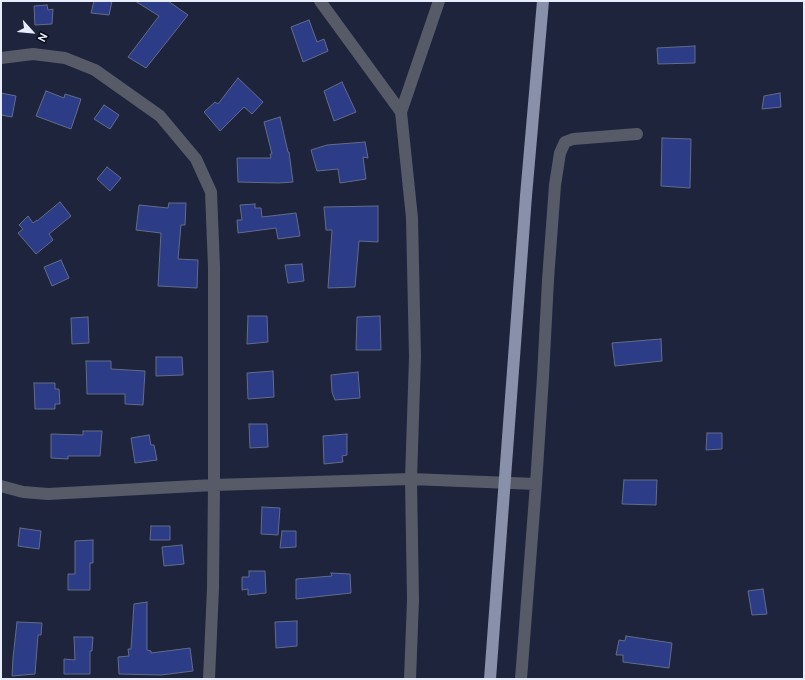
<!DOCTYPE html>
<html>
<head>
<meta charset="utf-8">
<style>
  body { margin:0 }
  #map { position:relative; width:805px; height:680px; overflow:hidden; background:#1d243c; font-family:"DM Sans",sans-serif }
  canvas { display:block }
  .frame { position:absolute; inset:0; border:2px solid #e8edfe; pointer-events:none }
  .north { position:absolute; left:12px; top:12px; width:40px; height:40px; -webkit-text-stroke:3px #0b0e19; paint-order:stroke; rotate:117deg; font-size:11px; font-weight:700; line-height:16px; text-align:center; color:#e8edfe }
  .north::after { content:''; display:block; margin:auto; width:14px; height:18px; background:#e8edfe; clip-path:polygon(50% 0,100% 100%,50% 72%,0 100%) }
</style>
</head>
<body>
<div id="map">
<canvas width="805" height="680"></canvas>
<div class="frame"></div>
<div class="north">N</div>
</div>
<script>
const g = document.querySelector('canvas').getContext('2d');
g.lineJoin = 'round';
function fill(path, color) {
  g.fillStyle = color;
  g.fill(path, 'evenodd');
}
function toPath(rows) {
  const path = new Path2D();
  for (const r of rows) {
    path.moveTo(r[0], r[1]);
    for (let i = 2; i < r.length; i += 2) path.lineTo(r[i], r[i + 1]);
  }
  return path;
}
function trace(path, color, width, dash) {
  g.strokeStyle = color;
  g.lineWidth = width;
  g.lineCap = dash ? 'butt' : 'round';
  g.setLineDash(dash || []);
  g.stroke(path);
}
const building = toPath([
  [94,1,112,1,109,15,91,13,94,1],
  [135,1,168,1,188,15,146,68,128,57,159,16,135,1],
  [47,5,48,10,53,9,52,24,35,25,34,6,47,5],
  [309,20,317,42,324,39,328,51,303,62,291,27,309,20],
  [695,46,695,63,658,64,657,48,695,46],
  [238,78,263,102,252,114,244,107,220,131,204,112,215,102,218,104,238,78],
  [342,82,356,112,334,121,324,91,342,82],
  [46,91,64,98,65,94,81,99,71,129,36,116,46,91],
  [1,93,16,96,12,117,1,115,1,93],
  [780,93,781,107,762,109,764,96,780,93],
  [104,105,119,115,110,129,94,119,104,105],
  [280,117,288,152,289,152,293,182,279,183,238,182,237,158,271,158,270,154,272,154,264,122,280,117],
  [662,138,691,139,690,188,661,186,662,138],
  [365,142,368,158,363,157,366,179,340,183,338,169,317,171,311,150,327,145,365,142],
  [107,167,121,178,110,191,97,179,107,167],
  [60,202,71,216,49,234,53,240,36,254,18,233,23,229,19,225,28,216,33,223,37,220,37,221,60,202],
  [169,203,186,203,185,225,181,225,178,259,198,260,197,288,158,286,161,233,136,230,139,205,168,208,169,203],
  [255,204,255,208,261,208,262,217,296,213,300,236,278,239,276,228,238,233,237,220,242,220,240,205,255,204],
  [378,206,378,242,359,241,355,287,328,288,332,230,326,230,324,207,378,206],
  [61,260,69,278,52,286,44,267,61,260],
  [302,264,304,281,288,283,285,265,302,264],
  [248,316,267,316,268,342,247,344,248,316],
  [380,316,381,350,356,350,357,317,380,316],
  [88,317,89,343,72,344,71,318,88,317],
  [661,339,662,361,615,366,612,343,661,339],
  [156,357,182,357,183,375,156,376,156,357],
  [86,361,111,361,111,369,145,371,143,405,125,404,125,394,87,394,86,361],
  [273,371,274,397,248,399,247,373,273,371],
  [358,372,360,398,335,400,332,392,331,375,358,372],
  [34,383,55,383,55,389,59,389,60,404,55,404,55,409,35,409,34,383],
  [249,424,267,424,268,447,250,448,249,424],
  [83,431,102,431,100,456,68,456,68,459,51,458,51,434,83,435,83,431],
  [707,433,722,433,722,449,706,450,707,433],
  [347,434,347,455,342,456,343,462,324,464,323,436,347,434],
  [149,435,151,445,154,445,157,460,135,463,131,438,149,435],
  [624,480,657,480,656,505,622,504,624,480],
  [262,507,280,508,278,535,261,534,262,507],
  [151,526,170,526,170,540,150,540,151,526],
  [20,528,41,531,39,549,18,546,20,528],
  [282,531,296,531,296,547,280,548,282,531],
  [93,540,93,563,90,563,90,590,68,590,68,574,75,574,75,541,93,540],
  [182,545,184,564,164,566,162,547,182,545],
  [249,571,265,571,266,593,248,595,248,589,242,590,242,577,249,577,249,571],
  [331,573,350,574,351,593,296,599,296,579,332,576,331,573],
  [763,589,767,614,752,615,748,591,763,589],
  [147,602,147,650,151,651,151,653,190,648,193,671,161,675,119,674,118,657,129,656,128,649,131,649,134,604,147,602],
  [297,621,297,646,276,648,275,622,297,621],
  [17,622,42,623,41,635,38,635,35,674,12,676,13,658,17,622],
  [626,636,672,643,669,668,623,662,623,655,616,655,619,640,625,641,626,636],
  [74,637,93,637,92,651,90,651,90,674,64,674,64,659,75,660,74,637]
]);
const street = toPath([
  [320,1,401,112,412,218,415,357,411,479,413,600,410,679],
  [1,58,33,54,65,58,95,70,160,116,196,159,211,192,214,267,214,485,213,588,209,679],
  [401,112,439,1],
  [1,486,23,492,48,494,214,485,411,479,536,484],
  [521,679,536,484,543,377,548,280,555,185,560,153,565,142,573,139,637,134]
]);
const primary = toPath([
  [490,679,526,196,543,1]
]);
fill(building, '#2d3c87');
trace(building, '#626c89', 1);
trace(street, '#575b68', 12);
trace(primary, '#8890aa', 12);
</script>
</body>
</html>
